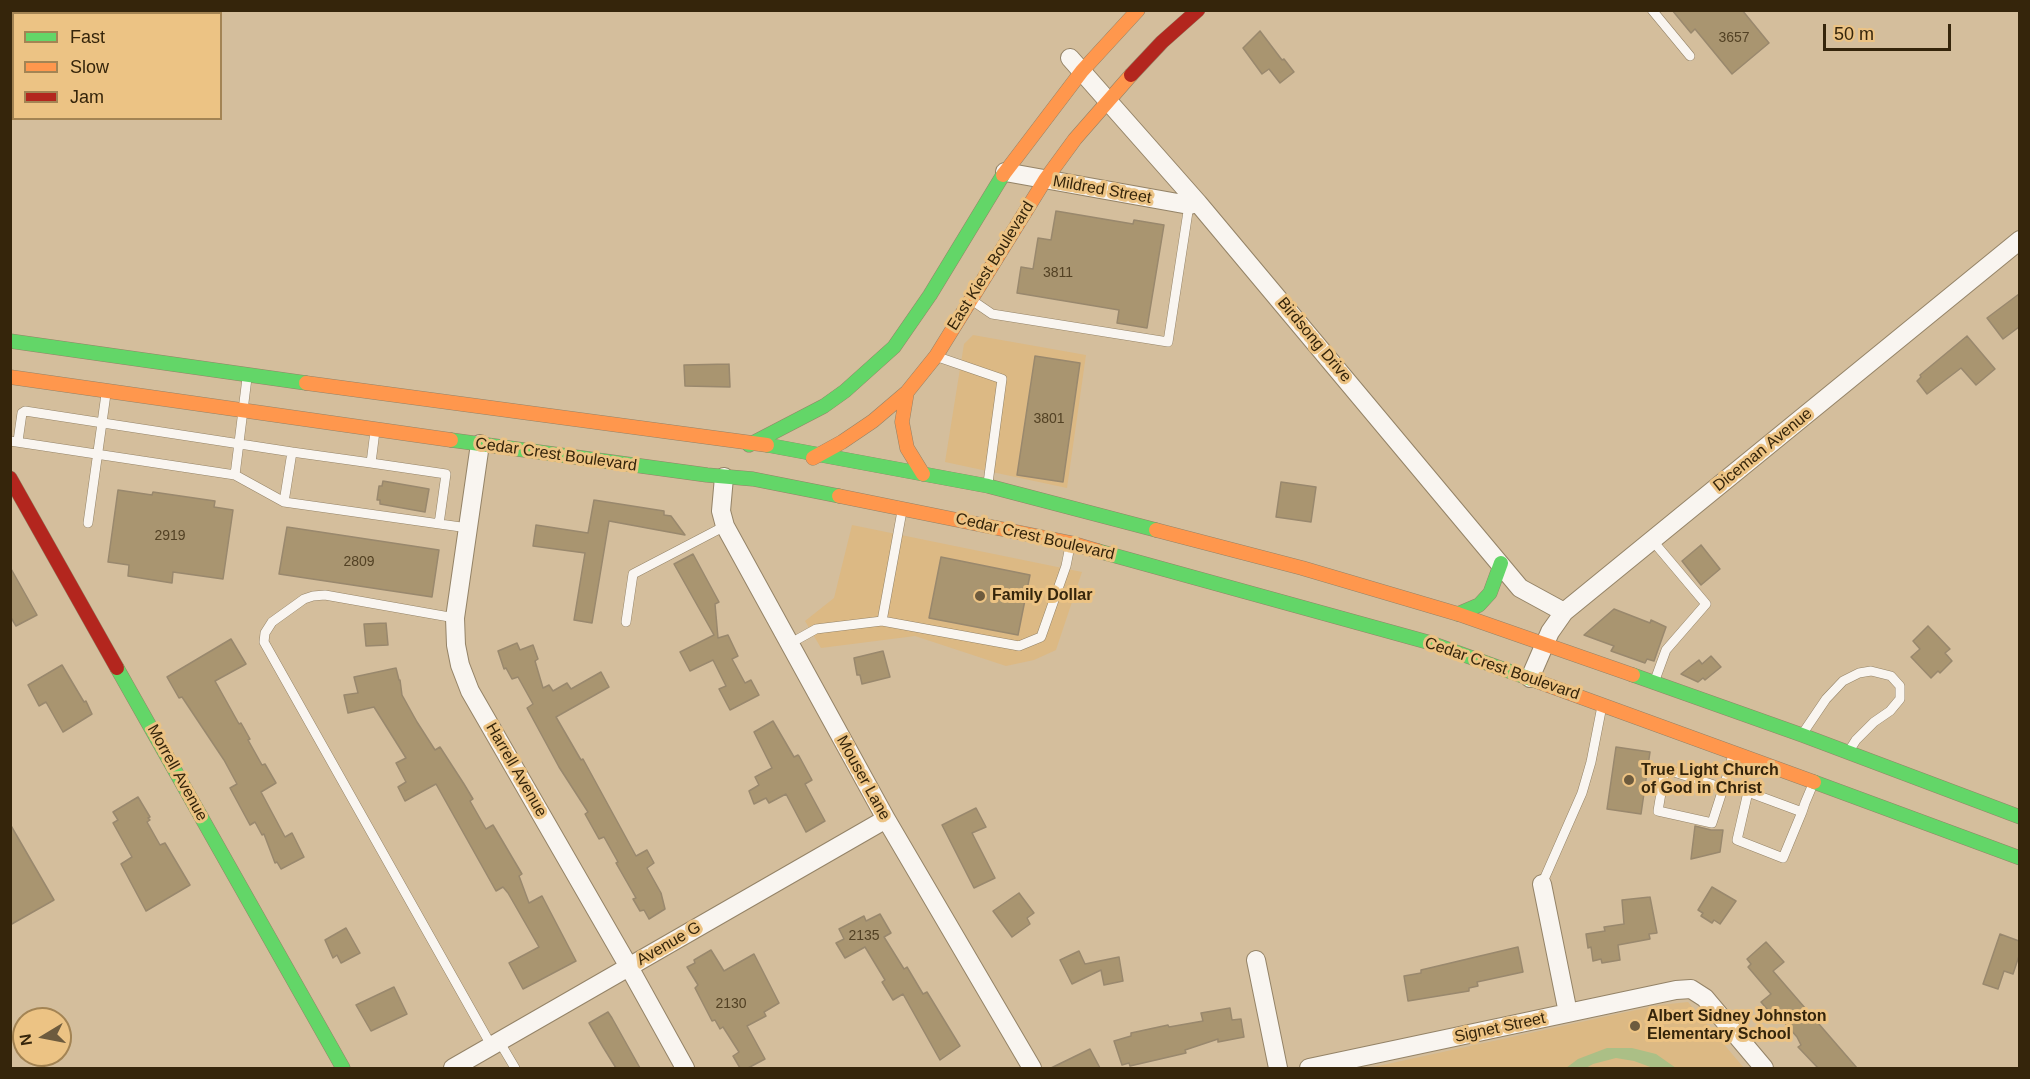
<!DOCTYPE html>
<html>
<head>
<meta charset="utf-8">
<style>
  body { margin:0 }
  #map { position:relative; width:2030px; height:1079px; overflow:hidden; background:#d4be9c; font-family:Helvetica,sans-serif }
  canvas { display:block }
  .frame { position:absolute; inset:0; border:12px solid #35250b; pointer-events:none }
  .legend { position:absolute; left:12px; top:12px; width:210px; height:108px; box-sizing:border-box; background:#ecc384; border:2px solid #a38454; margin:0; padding:8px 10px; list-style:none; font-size:18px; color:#35250b }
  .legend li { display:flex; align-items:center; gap:12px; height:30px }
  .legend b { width:30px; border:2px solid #a38454 }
  .north { position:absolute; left:12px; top:1007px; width:60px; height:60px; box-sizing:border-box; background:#ecc384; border:2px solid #a38454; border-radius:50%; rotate:260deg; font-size:16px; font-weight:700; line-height:24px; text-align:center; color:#35250b }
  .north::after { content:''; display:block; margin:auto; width:21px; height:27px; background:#6d5b3e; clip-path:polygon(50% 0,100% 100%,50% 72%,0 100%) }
  .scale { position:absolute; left:1823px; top:24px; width:128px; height:27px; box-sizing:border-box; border:3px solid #35250b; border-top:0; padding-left:8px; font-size:18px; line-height:21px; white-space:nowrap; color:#35250b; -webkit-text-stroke:4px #ecc384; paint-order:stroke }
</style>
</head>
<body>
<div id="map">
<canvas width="2030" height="1079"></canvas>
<div class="frame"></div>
<ul class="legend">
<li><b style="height:8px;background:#63d668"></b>Fast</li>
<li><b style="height:8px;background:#ff974d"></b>Slow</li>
<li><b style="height:8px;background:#b3261e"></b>Jam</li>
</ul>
<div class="north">N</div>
<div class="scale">50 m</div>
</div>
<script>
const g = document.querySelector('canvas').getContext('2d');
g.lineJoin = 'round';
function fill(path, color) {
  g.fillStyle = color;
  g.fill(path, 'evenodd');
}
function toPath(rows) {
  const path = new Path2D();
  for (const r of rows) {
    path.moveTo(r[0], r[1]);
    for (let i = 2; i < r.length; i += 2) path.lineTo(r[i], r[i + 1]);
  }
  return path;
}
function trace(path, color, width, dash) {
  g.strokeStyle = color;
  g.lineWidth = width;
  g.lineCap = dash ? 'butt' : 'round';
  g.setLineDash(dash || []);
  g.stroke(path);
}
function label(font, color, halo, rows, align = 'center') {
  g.font = font + ' Helvetica,sans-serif';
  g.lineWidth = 6;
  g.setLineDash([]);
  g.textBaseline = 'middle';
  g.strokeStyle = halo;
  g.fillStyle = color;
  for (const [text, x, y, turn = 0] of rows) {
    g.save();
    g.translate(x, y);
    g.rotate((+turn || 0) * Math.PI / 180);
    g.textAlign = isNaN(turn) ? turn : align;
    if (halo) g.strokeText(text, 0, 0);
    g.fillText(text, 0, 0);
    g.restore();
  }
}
const built = toPath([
  [973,335,1086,355,1067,488,945,462,964,344],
  [852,525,1082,572,1056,650,1034,660,1006,666,915,636,821,648,805,621,834,598],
  [1688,1002,1744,1068,1369,1068,1659,1005]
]);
const green = toPath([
  [1607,1048,1632,1048,1656,1054,1676,1068,1653,1068,1634,1061,1616,1058,1593,1064,1586,1068,1566,1068,1578,1059]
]);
const building = toPath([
  [1672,10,1742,10,1769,43,1732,74,1695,29,1691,33,1672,10],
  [1260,31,1282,60,1284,59,1294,72,1280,83,1269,69,1262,74,1243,48,1260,31],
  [1056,211,1133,224,1134,220,1164,225,1147,328,1117,323,1119,310,1017,293,1021,267,1033,269,1038,238,1051,240,1056,211],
  [2019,294,2019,327,2003,339,1987,318,2019,294],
  [1967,336,1995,369,1976,385,1961,368,1927,394,1917,381,1921,377,1920,375,1967,336],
  [1035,356,1080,363,1063,482,1017,475,1035,356],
  [729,364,730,387,685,386,684,365,729,364],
  [383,481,429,489,425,512,380,504,380,500,377,500,379,486,382,486,383,481],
  [1281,482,1316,487,1311,522,1276,517,1281,482],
  [118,490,152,495,153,492,215,501,214,507,233,510,223,579,173,572,172,583,128,576,129,565,108,562,118,490],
  [594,500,664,511,664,515,671,516,685,535,609,521,592,623,574,620,585,553,533,546,536,525,588,533,594,500],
  [287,527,439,550,432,597,279,574,287,527],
  [1701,545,1720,569,1701,585,1682,561,1701,545],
  [693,554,719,602,715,604,718,638,728,635,738,656,732,659,745,683,751,680,759,695,730,710,719,689,726,686,713,660,690,671,680,652,714,635,674,564,693,554],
  [941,557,1030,575,1018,635,929,618,941,557],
  [10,567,37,615,16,626,10,616,10,567],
  [1614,609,1650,623,1651,620,1666,627,1654,661,1647,659,1645,663,1611,651,1614,646,1584,635,1614,609],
  [386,623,388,645,366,646,364,624,386,623],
  [1928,626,1950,649,1945,653,1952,661,1940,673,1938,671,1931,678,1911,657,1920,649,1913,641,1928,626],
  [231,639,246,664,215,681,239,724,241,723,250,739,248,740,262,765,265,764,276,783,261,792,285,837,292,833,304,857,281,869,277,862,275,863,264,834,262,835,255,822,250,825,230,788,237,784,224,760,182,697,179,698,167,677,231,639],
  [517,643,520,650,533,645,538,659,535,661,543,688,549,685,553,691,567,683,571,689,601,672,609,687,556,717,581,760,583,759,636,856,647,850,654,863,647,868,661,893,665,909,649,919,644,910,640,911,633,899,636,898,616,863,618,862,604,837,599,839,585,814,588,812,559,767,527,708,533,704,518,677,512,679,506,668,504,669,498,651,517,643],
  [883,651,890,677,862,684,860,675,857,675,854,658,883,651],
  [1711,656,1721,667,1705,680,1703,678,1698,682,1681,674,1699,660,1702,664,1711,656],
  [62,665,84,702,86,701,92,714,63,732,46,702,39,706,28,685,62,665],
  [396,668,399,680,400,680,402,695,417,722,435,750,440,747,464,784,473,799,470,801,486,829,493,825,522,874,519,876,529,903,542,896,576,961,523,989,509,963,539,947,508,893,503,887,496,891,436,784,405,801,398,787,406,782,396,763,406,758,374,707,348,713,344,695,358,693,354,677,396,668],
  [773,721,794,757,798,755,799,756,812,780,805,784,825,821,806,832,786,794,769,803,766,798,754,804,749,791,759,785,755,777,772,768,754,732,773,721],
  [1616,747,1650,752,1641,814,1607,809,1616,747],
  [138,797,150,817,148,818,150,820,147,822,160,845,165,843,190,885,146,911,121,864,132,857,113,823,118,820,113,812,138,797],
  [976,808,986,827,972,833,995,878,974,888,942,825,976,808],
  [10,824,54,900,10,925,10,824],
  [1695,826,1711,830,1723,830,1720,852,1691,859,1695,826],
  [1712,887,1736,901,1720,924,1714,920,1712,923,1701,916,1703,913,1698,910,1712,887],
  [1019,893,1034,913,1027,918,1030,924,1012,937,993,911,1019,893],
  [1650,897,1657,933,1649,934,1650,939,1618,945,1620,960,1602,963,1601,959,1593,961,1591,947,1588,948,1586,934,1605,931,1604,927,1624,924,1622,900,1650,897],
  [880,914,891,933,884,937,904,969,907,967,923,994,927,992,960,1046,940,1060,903,994,893,1000,882,982,885,980,865,947,845,958,836,943,844,939,839,929,864,916,866,921,880,914],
  [346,928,360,953,341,963,337,955,333,958,325,940,346,928],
  [2000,934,2019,941,2019,956,2013,974,2004,971,1998,989,1983,984,2000,934],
  [1766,942,1784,962,1773,971,1857,1068,1818,1068,1798,1047,1801,1045,1797,1037,1778,1015,1775,1018,1761,1002,1771,994,1748,967,1751,964,1747,959,1766,942],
  [1518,947,1523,972,1477,982,1478,986,1469,988,1469,991,1408,1001,1404,976,1421,973,1421,970,1518,947],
  [711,950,724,971,754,954,779,1003,764,1012,766,1016,747,1026,765,1059,748,1068,740,1068,733,1056,739,1052,723,1027,720,1029,715,1020,712,1021,695,988,698,985,687,967,695,963,694,960,711,950],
  [1079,951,1085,964,1119,957,1123,981,1104,985,1101,970,1072,984,1060,960,1079,951],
  [394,987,407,1014,371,1031,356,1005,394,987],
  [1230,1008,1232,1020,1241,1019,1244,1037,1218,1042,1218,1039,1185,1050,1186,1053,1130,1066,1129,1063,1122,1065,1114,1041,1131,1036,1131,1033,1168,1025,1169,1027,1203,1021,1201,1013,1230,1008],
  [608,1012,612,1018,640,1068,616,1068,603,1047,589,1023,608,1012],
  [1090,1049,1100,1068,1051,1068,1090,1049]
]);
const lane = toPath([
  [1652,10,1690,56],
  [973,301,992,314,1168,342,1189,205],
  [938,357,1002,379,988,483],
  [375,431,371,463,292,452,284,502,468,528],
  [10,441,235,475,247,378],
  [18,441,22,413,25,411,292,452],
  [371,463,446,474,439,524],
  [235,475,284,502],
  [88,523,106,394],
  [1652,540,1706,604,1666,650,1655,680],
  [455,618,325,595,313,596,304,599,272,622,265,633,264,642,491,1045],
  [882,621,902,511],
  [626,622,633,574,725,526],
  [789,644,816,629,882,621,1019,646,1041,637,1066,566,1070,546],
  [1803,733,1826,699,1843,681,1859,673,1871,671,1891,676,1900,686,1900,699,1890,711,1874,722,1856,740,1849,751],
  [1723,788,1665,769,1658,811,1712,823,1729,770,1733,754],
  [1802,812,1748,792,1737,840,1783,858,1802,812,1805,803,1813,784],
  [1542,884,1582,793,1591,762,1602,706],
  [499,1041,515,1068]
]);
const street = toPath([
  [1070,58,1198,203,1520,588,1564,612],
  [1005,172,1189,205,1198,203],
  [480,444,455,618,456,645,460,665,470,691,629,967,685,1068],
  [724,477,721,511,725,526,886,819,1032,1068],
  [1530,678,1550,632,1564,612,2020,240],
  [1542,884,1568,1013],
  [1256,960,1278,1068],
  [453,1068,886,819],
  [1309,1068,1676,990,1691,989,1705,998,1764,1068]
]);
const fast = toPath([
  [10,341,306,383],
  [451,440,707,475,753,479,839,496],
  [749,445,824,406,845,391,894,347,930,295,1003,175],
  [767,445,988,486,1156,530],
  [1098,551,1431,643,1539,682],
  [1458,614,1479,605,1490,593,1501,563],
  [117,668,343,1068],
  [1633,675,1802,735,2020,817],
  [1814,782,2020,858]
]);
const slow = toPath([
  [1003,175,1082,71,1138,10],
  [10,377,451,440],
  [306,383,767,445],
  [907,392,902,422,907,448,923,474],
  [813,458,842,442,873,421,907,392,936,356,1045,180,1075,139,1131,75],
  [839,496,1071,543,1098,551],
  [1156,530,1302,568,1458,614,1633,675],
  [1539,682,1814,782]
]);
const jam = toPath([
  [1131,75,1162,42,1198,10],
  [10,478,117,668]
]);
const markers = [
  [980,596,6,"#6d5b3e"],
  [1629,780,6,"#6d5b3e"],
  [1635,1026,6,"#6d5b3e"]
];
const numberNames = [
  ["3657",1734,38],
  ["3811",1058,273],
  ["3801",1049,419],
  ["2919",170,536],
  ["2809",359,562],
  ["2135",864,936],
  ["2130",731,1004]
];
const streetNames = [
  ["Mildred Street",1102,190,10],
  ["East Kiest Boulevard",991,266,-58],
  ["Birdsong Drive",1314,340,50],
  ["Diceman Avenue",1763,450,-39],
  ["Cedar Crest Boulevard",556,455,8],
  ["Cedar Crest Boulevard",1035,537,13],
  ["Cedar Crest Boulevard",1502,669,19],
  ["Harrell Avenue",516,770,60],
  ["Morrell Avenue",177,773,61],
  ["Mouser Lane",863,778,61],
  ["Avenue G",669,944,-30],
  ["Signet Street",1500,1028,-12]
];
const poiNames = [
  ["Family Dollar",992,596],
  ["True Light Church",1641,771],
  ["of God in Christ",1641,789],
  ["Albert Sidney Johnston",1647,1017],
  ["Elementary School",1647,1035]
];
fill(built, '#dcb984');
fill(green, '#abbf86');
fill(building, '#a99570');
trace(building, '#99886d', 1.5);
trace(lane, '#948367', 10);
trace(street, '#948367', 20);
trace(fast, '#948367', 15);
trace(slow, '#948367', 15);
trace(jam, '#948367', 15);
trace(lane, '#f9f5f0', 9);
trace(street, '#f9f5f0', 18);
trace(fast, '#63d668', 14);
trace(slow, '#ff974d', 14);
trace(jam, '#b3261e', 14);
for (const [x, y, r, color] of markers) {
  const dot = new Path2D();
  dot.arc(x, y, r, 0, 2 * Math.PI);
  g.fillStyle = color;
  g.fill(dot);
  trace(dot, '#ecc384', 2);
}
label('14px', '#524124', null, numberNames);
label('16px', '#35250b', '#ecc384', streetNames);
label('bold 16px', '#35250b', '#ecc384', poiNames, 'left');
</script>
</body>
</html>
